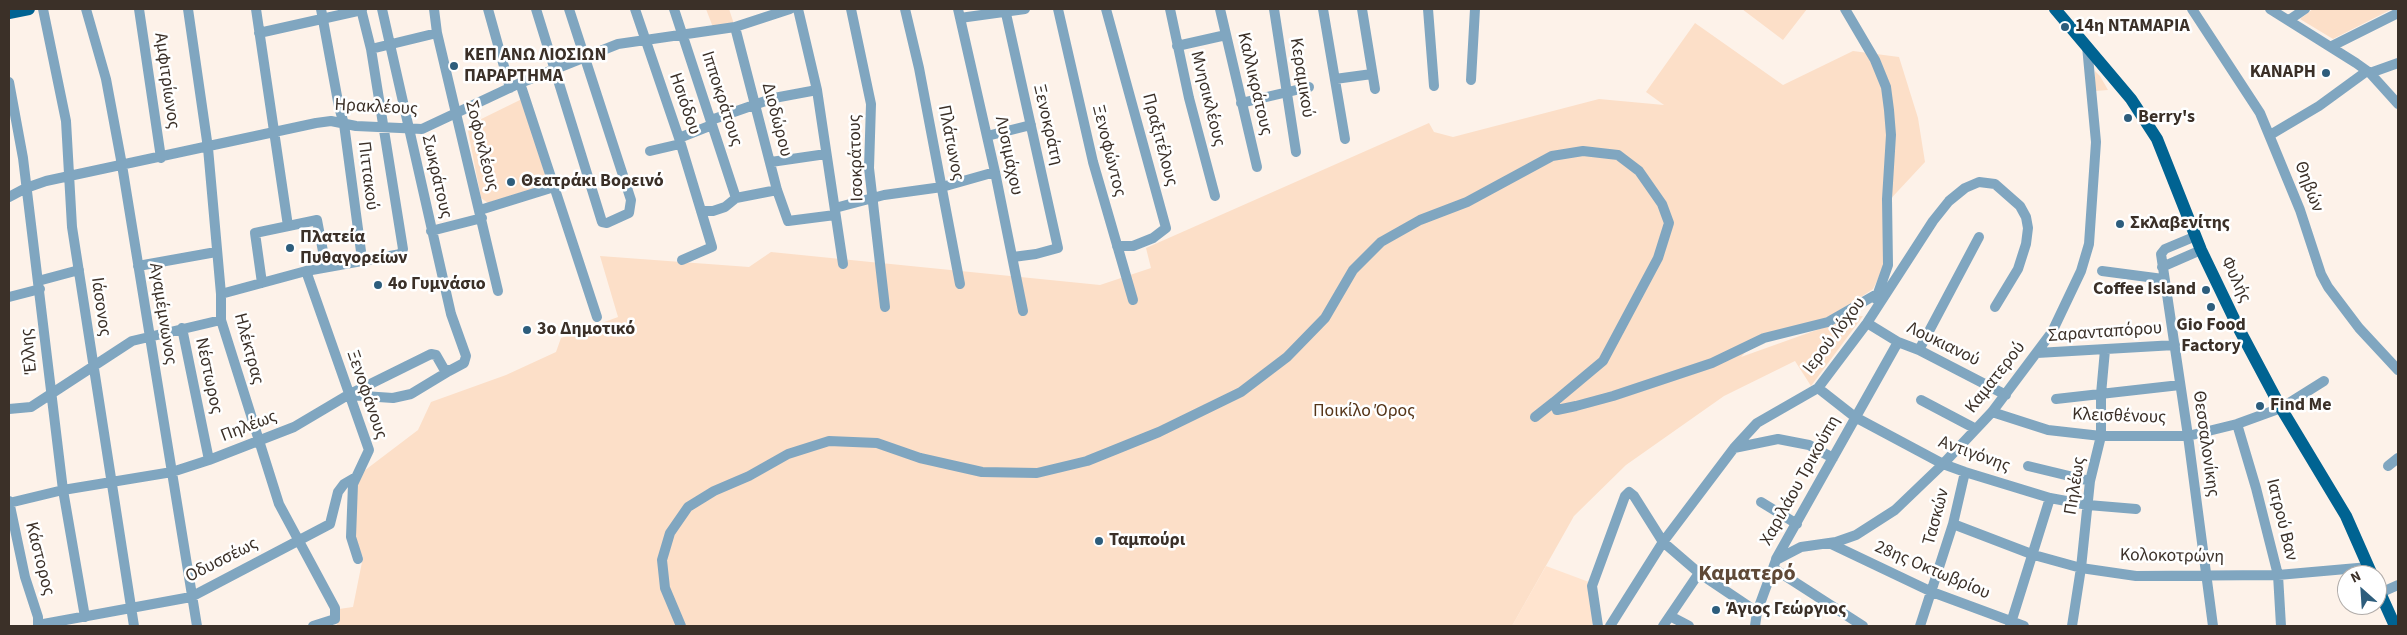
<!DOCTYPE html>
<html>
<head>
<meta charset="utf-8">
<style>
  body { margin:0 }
  #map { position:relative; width:2407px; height:635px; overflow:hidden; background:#fdf2e9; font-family:"Source Sans 3",sans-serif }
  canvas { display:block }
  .frame { position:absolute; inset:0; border:10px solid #3b3028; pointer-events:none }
  .north { position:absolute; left:2337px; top:565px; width:50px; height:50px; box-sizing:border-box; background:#fff; border:1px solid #b1aca9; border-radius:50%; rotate:334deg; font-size:14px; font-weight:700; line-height:20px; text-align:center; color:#3b3028 }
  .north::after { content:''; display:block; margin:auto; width:18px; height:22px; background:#2d5d7c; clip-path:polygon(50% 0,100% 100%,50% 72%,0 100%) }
</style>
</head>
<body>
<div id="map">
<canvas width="2407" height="635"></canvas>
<div class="frame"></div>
<div class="north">N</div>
</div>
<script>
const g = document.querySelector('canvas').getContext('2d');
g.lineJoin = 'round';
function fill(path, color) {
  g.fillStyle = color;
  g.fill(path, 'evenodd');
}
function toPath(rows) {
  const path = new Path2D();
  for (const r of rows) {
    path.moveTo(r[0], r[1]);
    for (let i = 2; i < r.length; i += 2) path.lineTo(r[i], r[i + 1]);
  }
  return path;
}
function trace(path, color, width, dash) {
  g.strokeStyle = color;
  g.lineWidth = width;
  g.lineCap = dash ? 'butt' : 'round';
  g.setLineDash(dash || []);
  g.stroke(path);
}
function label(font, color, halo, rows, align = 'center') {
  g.font = font + ' "Source Sans 3",sans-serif';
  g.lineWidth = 5;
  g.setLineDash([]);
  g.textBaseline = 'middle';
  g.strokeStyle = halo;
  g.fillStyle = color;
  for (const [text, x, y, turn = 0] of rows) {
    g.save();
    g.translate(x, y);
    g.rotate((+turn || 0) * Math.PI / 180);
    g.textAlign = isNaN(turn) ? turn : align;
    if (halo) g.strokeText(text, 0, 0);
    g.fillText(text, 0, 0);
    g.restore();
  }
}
const built = toPath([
  [1546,566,1589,582,1594,622,1591,626,1512,626]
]);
const green = toPath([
  [706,9,729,9,735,27,714,30],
  [1742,9,1807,9,1783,40],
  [2313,9,2392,9,2333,39,2300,19],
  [1695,23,1783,85,1853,51,1899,57,1918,118,1925,162,1884,206,1883,269,1873,289,1837,313,1814,323,1758,339,1741,357,1853,317,1863,316,1811,386,1795,361,1724,396,1626,465,1574,516,1512,626,337,626,339,609,353,607,363,557,354,539,355,484,360,474,418,430,431,402,506,375,556,352,561,338,618,317,600,256,749,267,771,252,1100,285,1151,268,1146,248,1429,123,1434,132,1453,137,1599,99,1664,105,1646,92],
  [2095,71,2100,76,2108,90,2095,91],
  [522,99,548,184,488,203,481,198,467,126]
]);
const minor = toPath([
  [43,9,66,121,72,227,134,626],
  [86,9,106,79,122,165,197,626],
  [139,9,161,158],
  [188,9,208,148,221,294,221,320,279,504,335,608,335,619,313,626],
  [256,9,288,226],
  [321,9,339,107,344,124,362,259],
  [434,9,437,33,498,291],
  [488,9,510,88],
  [536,9,602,222,607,223,629,213,631,200,569,9],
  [635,9,679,138,712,247,682,260],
  [674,9,736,198],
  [798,9,817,90,843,264],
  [851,9,871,104,869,168,885,307],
  [905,9,919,68,960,284],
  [958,9,995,172,1023,311],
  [1005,9,1058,248,1036,254,1013,257],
  [1058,9,1093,162,1133,300],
  [1106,9,1166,228,1153,238,1133,246,1117,246],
  [1170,9,1189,98,1215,196],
  [1220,9,1257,167],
  [1274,9,1296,152],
  [1323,9,1345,139],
  [1362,9,1375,89],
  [1428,9,1434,86],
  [1845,9,1875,60,1886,87,1889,110,1891,135,1887,199,1888,265,1876,299],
  [2192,9,2260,113,2300,210,2321,274,2328,287,2359,328,2398,370],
  [2270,9,2356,63,2370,73,2398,104],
  [960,18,1025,9],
  [2289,20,2305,9],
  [735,27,777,190,788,221,835,215],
  [259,33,362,10],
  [1177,46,1226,35],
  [2332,46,2398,13],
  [371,49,437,33],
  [2370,73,2398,63],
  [1335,79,1372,74],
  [1471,80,1475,9],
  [9,82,23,158,63,490,85,617],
  [520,83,597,317],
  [1241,103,1309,87],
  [711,120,774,98,817,90],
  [2270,135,2319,106,2367,71],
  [987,136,1031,125],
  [679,138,712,125],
  [650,151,680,144],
  [771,162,826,154],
  [9,197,26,188,46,181,316,123,331,121,356,126,422,129,520,83,618,44,735,27,790,9],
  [736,198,777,190],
  [835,208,884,195,942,187,995,172],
  [480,210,554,187],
  [701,211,713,211,725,207,736,198],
  [431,231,482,218],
  [2196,236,2165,249,2161,254,2188,436,2213,626],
  [138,266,216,252],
  [2162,267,2201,250],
  [306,271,369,450,353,484,351,537,358,559],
  [2102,271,2163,279],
  [38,281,79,270],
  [262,283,255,233,317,220,326,267],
  [221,294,306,271,401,254,403,249,371,49,361,9],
  [9,297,40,289],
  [1867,323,1898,342,1919,350,2006,395],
  [182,328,209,460],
  [1919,350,1979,237],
  [2037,353,2175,345],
  [1818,388,1855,417,1943,464,1965,472,2050,498,2088,505,2136,509],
  [349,395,393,398,411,394,449,371],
  [2056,399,2180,385],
  [1921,400,1976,429],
  [9,409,31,407,132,341,221,320],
  [1992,412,2048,430,2101,436,2188,436,2237,424,2281,408,2324,381],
  [1535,417,1554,402,1557,410,1576,406,1613,396,1712,363,1764,338,1828,322,1877,294],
  [2237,424,2256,488,2278,575,2281,626],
  [1734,448,1778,439,1809,445,1833,458],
  [2028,466,2090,481],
  [2388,466,2398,458],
  [9,501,25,577,38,617,38,626],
  [1761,502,1797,524],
  [9,503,63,490,172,472,209,460,294,427,348,395,431,354,436,355,444,369,449,371,464,363,466,356,451,314,382,9],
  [1953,524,2034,555,2081,568,2136,576,2278,575,2369,567],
  [1829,543,1932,592,2024,626],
  [1776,559,1898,342],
  [1773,568,1863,626],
  [2380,593,2398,585],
  [1670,616,1689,626],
  [38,625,191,597,330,524,338,492,344,484,356,477],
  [681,626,665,588,662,560,670,533,688,507,714,491,749,476,788,454,829,441,877,443,920,458,982,472,1037,473,1087,461,1159,432,1241,392,1287,357,1325,318,1353,270,1381,242,1420,220,1467,202,1552,156,1583,151,1618,155,1639,171,1662,204,1669,223,1658,258,1603,361,1554,402],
  [1598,626,1592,586,1625,496,1629,492,1634,496,1663,542,1699,573,1757,612],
  [1610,626,1663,542,1734,448,1757,423,1818,388,1867,323,1933,221,1949,201,1965,188,1979,182,1995,184,2020,206,2026,217,2028,228,2026,244,2018,269,1995,307],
  [1663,626,1699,573],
  [1755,626,1757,612,1776,560,1801,547,1836,542,1856,535,1895,510,1943,464,1992,412,2052,332,2081,271,2089,244,2096,142,2087,46],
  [1920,626,1953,524,1965,472],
  [2010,626,2050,498],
  [2072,626,2081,568,2090,481,2101,436,2101,394,2105,350]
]);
const major = toPath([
  [2055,9,2131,99,2157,139,2201,250,2239,329,2281,408,2346,516,2372,575],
  [9,13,29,9],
  [2377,586,2395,626]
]);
const markers = [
  [2065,27,5,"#2d5d7c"],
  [454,66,5,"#2d5d7c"],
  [2326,73,5,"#2d5d7c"],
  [2128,118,5,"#2d5d7c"],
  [511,182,5,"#2d5d7c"],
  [2120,224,5,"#2d5d7c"],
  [290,248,5,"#2d5d7c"],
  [378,285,5,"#2d5d7c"],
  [2206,290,5,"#2d5d7c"],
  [2211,307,5,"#2d5d7c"],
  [527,330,5,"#2d5d7c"],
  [2260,406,5,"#2d5d7c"],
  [1099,541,5,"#2d5d7c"],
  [1716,610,5,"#2d5d7c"]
];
const poiNames = [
  ["14η ΝΤΑΜΑΡΙΑ",2075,27],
  ["ΚΕΠ ΑΝΩ ΛΙΟΣΙΩΝ",464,56],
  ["ΠΑΡΑΡΤΗΜΑ",464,77],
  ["ΚΑΝΑΡΗ",2316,73,"right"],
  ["Berry's",2138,118],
  ["Θεατράκι Βορεινό",521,182],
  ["Σκλαβενίτης",2130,224],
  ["Πλατεία",300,238],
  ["Πυθαγορείων",300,259],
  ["4ο Γυμνάσιο",388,285],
  ["Coffee Island",2196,290,"right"],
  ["Gio Food",2211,326,"center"],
  ["Factory",2211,347,"center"],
  ["3ο Δημοτικό",537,330],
  ["Find Me",2270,406],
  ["Ταμπούρι",1109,541],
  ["Άγιος Γεώργιος",1726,610]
];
const streetNames = [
  ["Κεραμικού",1301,78,81],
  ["Αμφιτρίωνος",166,81,82],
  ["Καλλικράτους",1254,84,77],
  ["Ιπποκράτους",721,99,72],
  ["Μνησικλέους",1207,99,76],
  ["Ησιόδου",684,104,71],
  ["Ηρακλέους",376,108,3],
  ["Διοδώρου",776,120,75],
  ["Ξενοκράτη",1047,125,77],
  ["Πραξιτέλους",1159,140,75],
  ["Πλάτωνος",950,143,79],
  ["Σοφοκλέους",481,146,76],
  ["Ξενοφώντος",1108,151,76],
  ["Λυσιμάχου",1008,156,78],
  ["Ισοκράτους",857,158,-92],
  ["Πιττακού",367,176,83],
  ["Σωκράτους",436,177,77],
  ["Θηβών",2308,187,69],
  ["Φυλής",2235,280,65],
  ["Ιάσονος",100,307,82],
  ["Αγαμέμνωνος",162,314,81],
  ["Σαρανταπόρου",2105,333,-4],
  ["Ιερού Λόχου",1835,336,-53],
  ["Λουκιανού",1943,345,26],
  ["Ηλέκτρας",248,349,75],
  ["Έλλης",30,351,-96],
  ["Νέστωρος",208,376,78],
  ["Καματερού",1996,378,-52],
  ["Ξενοφάνους",366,395,71],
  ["Κλεισθένους",2119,417,2],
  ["Πηλέως",249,427,-21],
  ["Θεσσαλονίκης",2205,444,82],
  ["Αντιγόνης",1974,455,20],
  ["Χαριλάου Τρικούπη",1801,481,-61],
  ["Πηλέως",2076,486,-81],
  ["Τασκών",1937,517,-75],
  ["Ιατρού Βαν",2281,520,76],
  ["Κολοκοτρώνη",2172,557,1],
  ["Κάστορος",39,559,76],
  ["Οδυσσέως",222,561,-27],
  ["28ης Οκτωβρίου",1932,571,23]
];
const parkNames = [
  ["Ποικίλο Όρος",1364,412]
];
const districtNames = [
  ["Καματερό",1747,575]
];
fill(built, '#ffe4cf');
fill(green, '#fcdfc8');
trace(minor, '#80a6c0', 10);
trace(major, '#006392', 12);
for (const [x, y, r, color] of markers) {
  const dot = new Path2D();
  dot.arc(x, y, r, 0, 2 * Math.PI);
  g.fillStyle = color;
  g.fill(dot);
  trace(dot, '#fff', 2);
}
label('bold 18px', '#3b3028', '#fff', poiNames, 'left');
label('18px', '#3b3028', '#fff', streetNames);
label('18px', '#553518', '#fff', parkNames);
label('bold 22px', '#5f4937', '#fff', districtNames);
</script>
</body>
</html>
